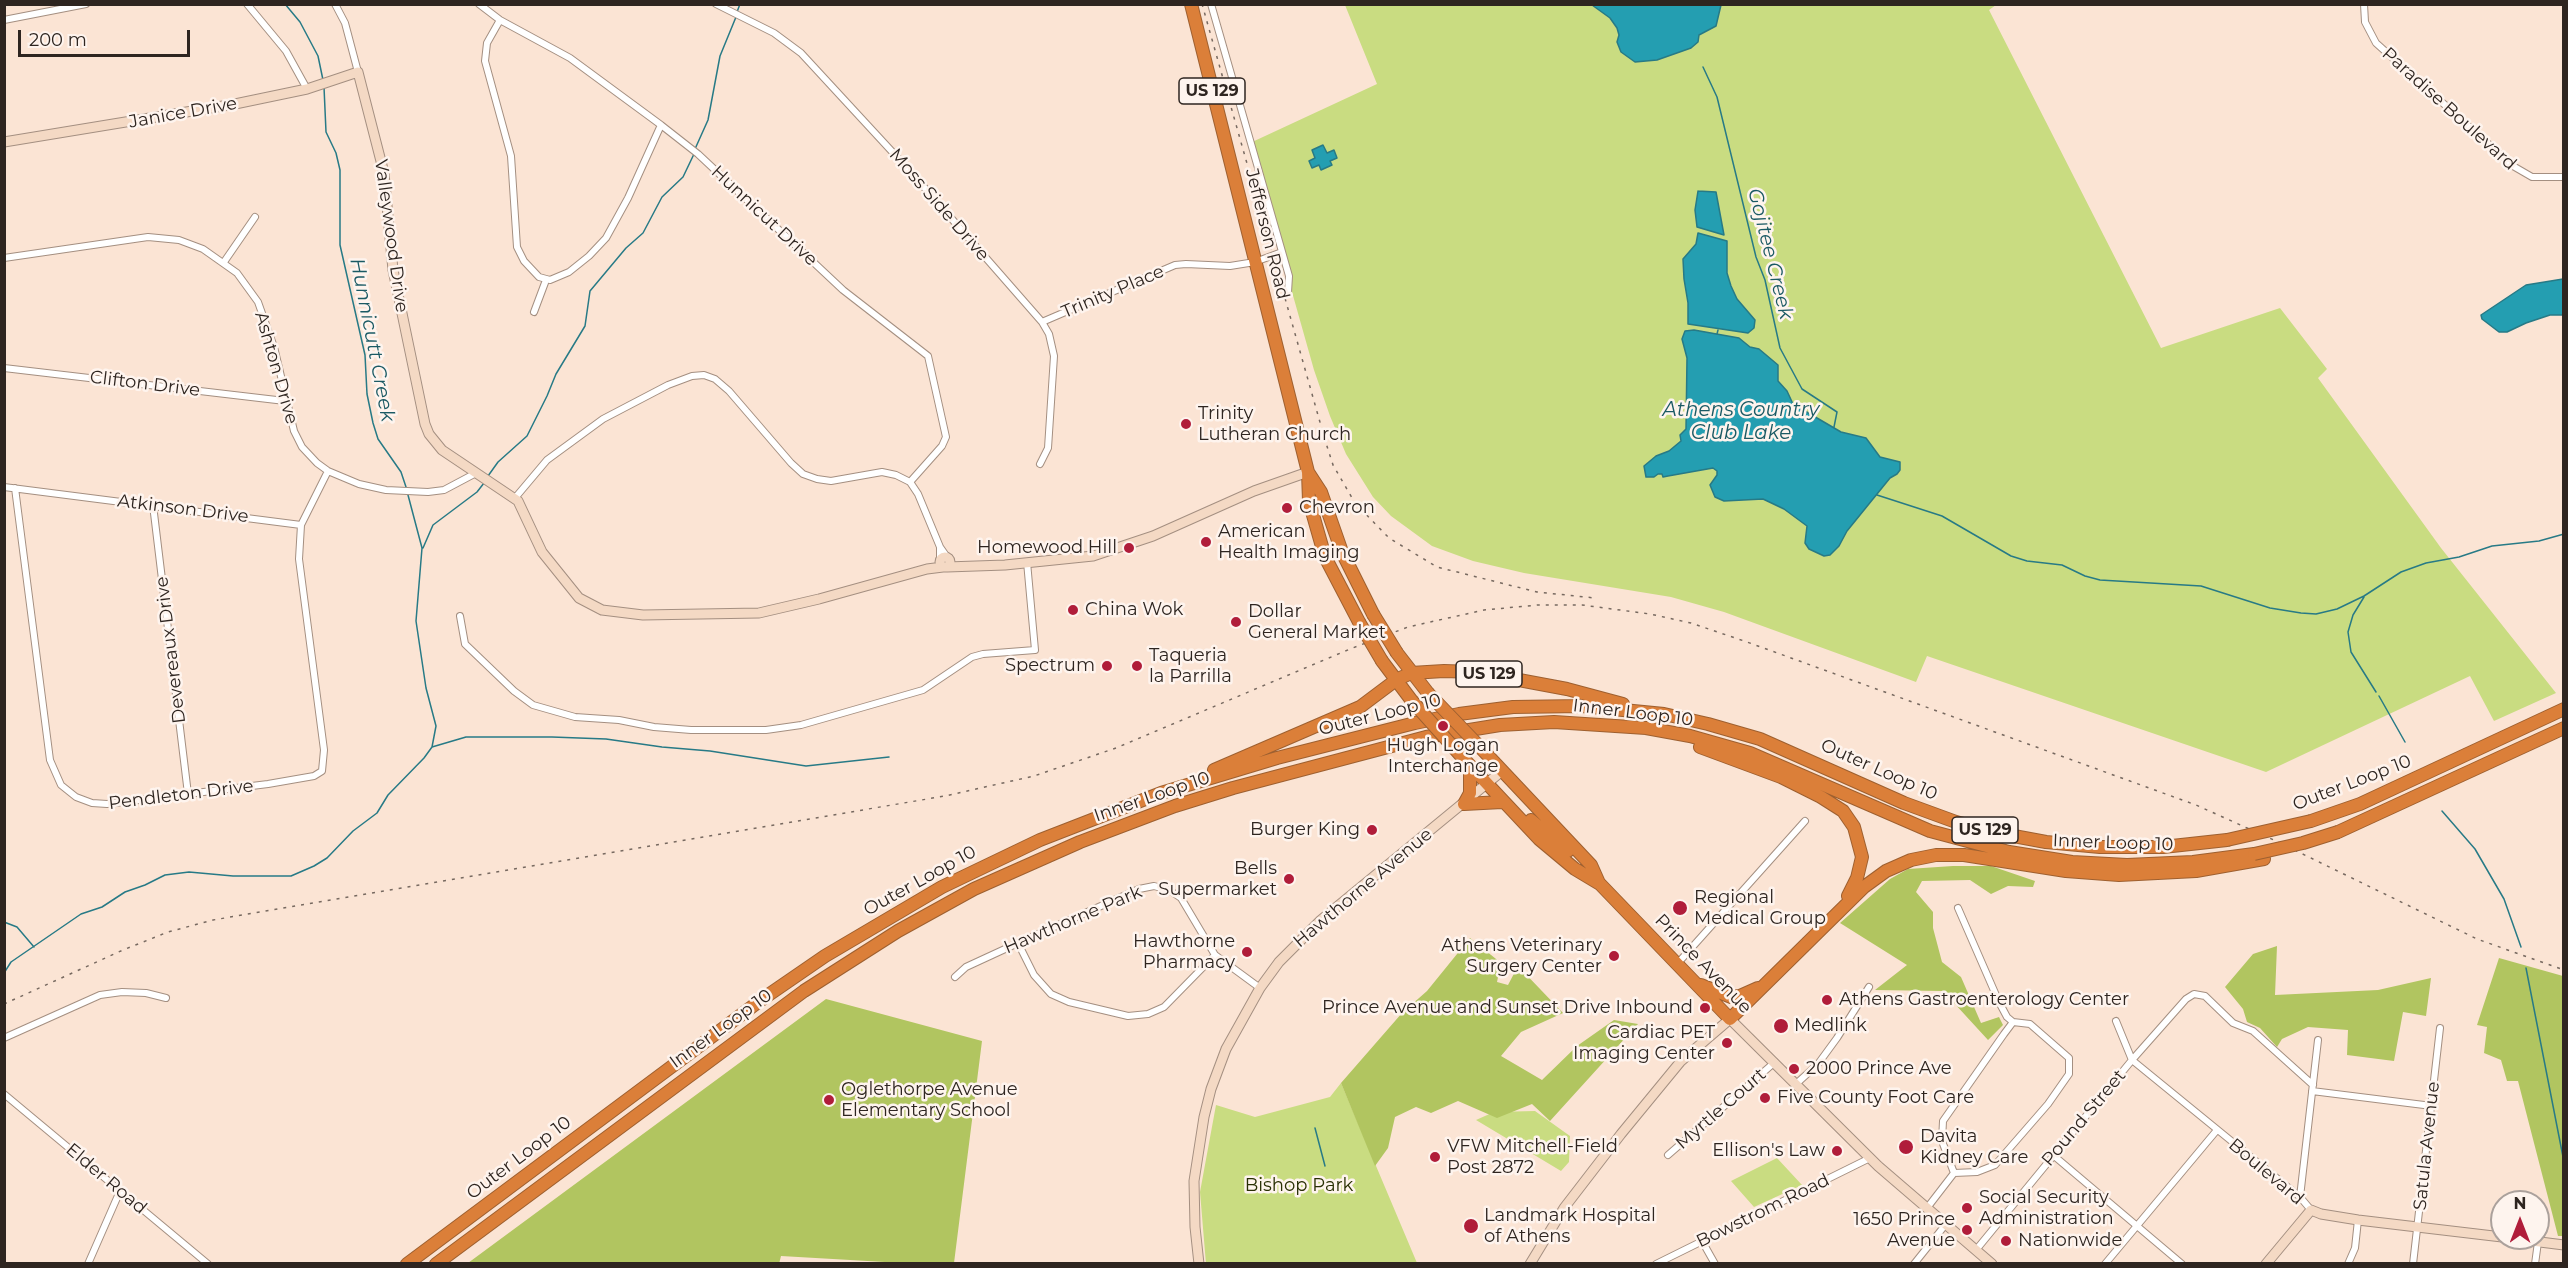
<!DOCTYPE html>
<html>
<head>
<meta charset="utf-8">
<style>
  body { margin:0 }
  #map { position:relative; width:2568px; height:1268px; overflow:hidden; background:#fbe4d4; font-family:Montserrat,sans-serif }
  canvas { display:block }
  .frame { position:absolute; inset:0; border:6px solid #2e2520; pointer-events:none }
  .north { position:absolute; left:2490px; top:1190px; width:60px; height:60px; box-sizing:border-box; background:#fef4ee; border:2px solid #aba19c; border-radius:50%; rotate:0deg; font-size:16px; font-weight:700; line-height:24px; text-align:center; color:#2e2520 }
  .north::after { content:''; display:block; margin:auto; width:21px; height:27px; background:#b01d3a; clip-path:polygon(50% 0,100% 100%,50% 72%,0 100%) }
  .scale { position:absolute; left:18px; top:30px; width:172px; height:27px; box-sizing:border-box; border:3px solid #2e2520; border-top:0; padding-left:8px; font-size:18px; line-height:21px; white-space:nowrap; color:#2e2520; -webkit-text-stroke:4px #fef4ee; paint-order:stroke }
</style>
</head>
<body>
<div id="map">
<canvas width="2568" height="1268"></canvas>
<div class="frame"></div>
<div class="north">N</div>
<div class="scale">200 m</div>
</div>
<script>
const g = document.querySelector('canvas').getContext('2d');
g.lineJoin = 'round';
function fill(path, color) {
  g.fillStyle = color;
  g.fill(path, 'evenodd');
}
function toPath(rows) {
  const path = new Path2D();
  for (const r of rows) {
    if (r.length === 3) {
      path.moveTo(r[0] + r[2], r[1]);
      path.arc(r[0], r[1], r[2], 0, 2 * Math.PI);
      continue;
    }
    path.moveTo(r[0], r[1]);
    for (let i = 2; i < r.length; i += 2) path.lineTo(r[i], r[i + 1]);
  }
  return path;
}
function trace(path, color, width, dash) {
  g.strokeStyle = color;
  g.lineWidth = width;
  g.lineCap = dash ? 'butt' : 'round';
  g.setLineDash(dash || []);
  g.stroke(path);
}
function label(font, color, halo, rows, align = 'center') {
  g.font = font + ' Montserrat,sans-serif';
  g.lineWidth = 5;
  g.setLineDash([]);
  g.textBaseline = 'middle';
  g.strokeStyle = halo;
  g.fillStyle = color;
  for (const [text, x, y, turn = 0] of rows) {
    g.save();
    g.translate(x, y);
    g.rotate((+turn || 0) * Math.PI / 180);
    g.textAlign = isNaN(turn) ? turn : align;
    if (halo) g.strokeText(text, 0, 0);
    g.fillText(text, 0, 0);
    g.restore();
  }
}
const green = toPath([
  [1345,5,1996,5,1989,10,2161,348,2280,308,2327,369,2318,378,2441,548,2556,693,2494,721,2470,676,2266,772,1927,656,1916,682,1724,612,1671,597,1524,573,1473,561,1432,546,1391,516,1373,497,1346,454,1330,416,1314,370,1250,143,1377,84],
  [1341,1083,1417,1263,1206,1264,1200,1192,1216,1105,1255,1117,1330,1097],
  [1535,1111,1570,1136,1569,1162,1561,1171,1476,1120,1494,1112],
  [1777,1158,1802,1185,1754,1207,1731,1181]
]);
const forest = toPath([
  [1953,866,1991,866,2035,881,2033,887,2008,886,1991,894,1970,880,1922,881,1916,892,1933,912,1933,928,1942,962,1961,977,1981,1023,1999,1017,2003,1025,1988,1040,1943,991,1875,990,1907,965,1840,923,1890,879,1908,869],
  [1470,938,1501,963,1497,982,1508,985,1518,966,1563,1013,1521,1032,1501,1056,1542,1080,1577,1046,1614,1020,1638,1024,1550,1121,1532,1104,1497,1118,1458,1101,1431,1113,1416,1107,1395,1117,1388,1148,1375,1166,1341,1083,1402,1013,1427,991],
  [2277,946,2275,995,2378,990,2431,978,2426,1016,2403,1012,2394,1061,2347,1055,2348,1030,2308,1027,2282,1039,2277,1047,2260,1028,2247,1022,2243,1009,2225,987,2253,954],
  [2499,958,2563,976,2563,1236,2558,1236,2518,1081,2507,1081,2501,1060,2484,1053,2487,1027,2477,1025],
  [826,999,982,1041,954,1263,902,1263,781,1256,779,1264,468,1263]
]);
const water = toPath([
  [1592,5,1720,4,1721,5,1716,26,1699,35,1698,42,1691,48,1657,60,1635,62,1621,52,1617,42,1619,35,1617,28,1610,18,1592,5],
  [1323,145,1327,153,1334,150,1337,158,1330,161,1332,165,1321,170,1319,165,1312,168,1309,161,1315,158,1312,150,1323,145],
  [1698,191,1716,192,1724,235,1697,227,1695,210,1698,191],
  [1698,233,1727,241,1727,273,1731,286,1737,299,1755,320,1754,328,1748,333,1688,324,1688,303,1684,279,1683,259,1696,244,1698,233],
  [2563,279,2563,315,2550,315,2526,323,2507,332,2499,332,2482,319,2481,315,2526,285,2563,279],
  [1694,330,1739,338,1750,347,1759,349,1778,365,1778,381,1787,391,1793,404,1841,432,1866,438,1880,457,1900,462,1900,470,1897,474,1890,478,1847,531,1839,546,1830,555,1824,556,1809,549,1805,543,1807,526,1784,509,1763,499,1724,501,1715,497,1710,485,1717,475,1717,471,1713,468,1668,476,1663,477,1662,474,1658,474,1654,477,1646,477,1644,466,1656,456,1669,451,1681,441,1680,435,1686,429,1687,358,1682,339,1685,331,1694,330]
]);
const stream = toPath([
  [285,4,300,22,318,56,323,80],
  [737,12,740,4],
  [1703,67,1717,97,1756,257,1765,280,1780,348,1802,389,1837,412,1834,427],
  [324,87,326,132,336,153,340,170,340,245,365,355,367,394,373,423,378,439,401,472,406,487],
  [695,149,708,120,720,56,736,17],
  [1717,334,1718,330],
  [488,476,498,462,527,436,547,396,556,374,585,326,590,291,626,248,643,233,662,197,683,177,694,154],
  [1877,495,1942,516,2011,556,2027,561,2062,565,2085,576,2100,580,2201,586,2270,608,2301,613,2316,614,2337,609,2364,596,2401,572,2426,563,2459,557,2492,546,2539,541,2564,534],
  [423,548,433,525,477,492,484,483],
  [2364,597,2353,615,2348,632,2351,652,2376,692],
  [2379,696,2405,742],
  [432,747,466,737,552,737,606,739,662,747,710,751,806,766,889,757],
  [2442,811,2475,849,2504,899,2521,947],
  [4,922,17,927,34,947],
  [2526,968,2564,1162],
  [4,973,11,962,81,914,102,907,125,892,145,885,165,875,189,872,233,876,291,876,314,866,327,858,353,831,377,813,388,795,424,758,432,747,436,726,426,688,416,621,422,548,408,495],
  [1315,1128,1325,1166]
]);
const street = toPath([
  [247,4,286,51,307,89],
  [335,4,345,23,358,72],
  [479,4,500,20,570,58,661,125,698,154,843,290,928,356,946,437,942,446,910,482],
  [716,4,774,33,801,53,909,170,1042,322,1049,334,1054,356,1048,448,1040,464],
  [1211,4,1289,276,1288,292],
  [2364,4,2365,22,2376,43,2513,166,2532,177,2564,177],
  [4,20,86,4],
  [500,20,487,43,485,61,511,156,517,247,524,261,539,277,550,280,569,272,589,256,606,238,628,198,661,125],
  [4,258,148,237,179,240,203,249,237,273,258,302,274,347,294,431,302,447,317,463,328,471,359,484,386,490,428,492,444,490,476,473],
  [224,262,255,217],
  [534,312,546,280],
  [1042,322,1175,265,1186,264,1230,266,1255,262,1282,252],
  [4,368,285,401],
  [4,487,301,525,328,471],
  [15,488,50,760,61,785,76,797,92,803,107,804,268,784,314,776,322,771,324,750,299,559,301,525],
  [515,498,547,460,603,419,668,385,692,376,704,375,715,379,729,391,791,463,803,474,817,479,831,481,882,472,896,475,910,482,918,494,940,547,947,557],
  [153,505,188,794],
  [940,548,940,560],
  [460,616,465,644,514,691,533,705,575,717,619,720,654,727,691,730,766,730,801,725,923,690,972,657,983,654,1035,650,1027,562],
  [1958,908,1999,1002,2007,1017,2013,1022],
  [1018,943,1034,975,1051,994,1069,1002,1128,1016,1148,1014,1164,1007,1215,955],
  [1678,963,1805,821],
  [955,977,966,967,1018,943,1139,889,1154,886,1169,890,1181,898,1215,955,1260,988],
  [2116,1021,2132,1060,2300,1197,2311,1210],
  [4,1038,100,995,122,992,146,993,166,998],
  [1796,1084,1818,1064,1837,1038,1869,987],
  [2312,1091,2432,1106],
  [4,1094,208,1264],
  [1668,1155,1775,1062],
  [2053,1155,2182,1264],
  [2300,1197,2318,1040],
  [1927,1208,1954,1173,1942,1141,1943,1121,2004,1034,2013,1022,2030,1024,2069,1058,2069,1074,2048,1104,1995,1165,1977,1172,1954,1173],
  [1702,1241,1715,1264],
  [1976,1250,2132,1060,2186,999,2194,994,2205,996,2233,1023,2253,1031,2313,1085],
  [88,1264,120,1191],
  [1656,1264,1870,1158],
  [1914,1264,1946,1224],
  [2105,1264,2217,1130],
  [2348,1264,2355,1248,2358,1220],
  [2413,1264,2440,1028],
  [2535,1264,2538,1242]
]);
const secondary = toPath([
  [4,142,235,104,307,89,358,72,384,173,393,270,425,424,429,434,442,450,518,501,542,552,579,598,602,610,643,615,759,613,819,599,927,569,943,567],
  [945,562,5],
  [947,567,1005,565,1093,556,1153,536,1254,491,1308,472],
  [2508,1238,2564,1245],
  [1199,1264,1195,1227,1194,1181,1204,1117,1211,1089,1226,1049,1260,988,1279,962,1321,920,1502,771],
  [1530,1264,1564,1208,1621,1134,1681,1061,1730,1019,1878,1166,1992,1264],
  [2266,1264,2311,1210,2321,1214,2358,1220,2502,1237]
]);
const highway = toPath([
  [1191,4,1308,472,1309,501,1325,557,1359,622],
  [1308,472,1321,492,1342,552,1373,614],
  [1397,653,1428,693],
  [1382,661,1412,701],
  [1478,745,1591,865,1599,883],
  [1700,747,1781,777,1821,797,1843,811,1854,827,1862,857,1857,878,1848,896],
  [1463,758,1539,839,1575,869,1600,884,1730,1019,1864,887,1886,871,1911,860,1936,855,1964,855,2066,871,2119,875,2196,871,2264,859],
  [1214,770,1360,707,1396,680,1411,673,1444,671,1476,672,1567,689,1623,704],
  [1464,804,1470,793,1470,766],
  [1464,804,1502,802],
  [1531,820,1568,851],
  [2311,821,2360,804,2564,709],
  [2338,832,2564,728],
  [1701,985,1731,997,1740,996,1758,988],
  [407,1264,761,1000,825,956,942,887,1040,840,1161,793,1277,758,1415,723,1459,714,1513,707,1582,706,1664,714,1708,724,1760,739,1904,803,1956,822,1992,832,2046,842,2100,847,2163,847,2227,840],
  [436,1264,804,991,898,931,974,889,1080,842,1175,806,1233,788,1426,737,1500,725,1554,722,1646,728,1690,736,1750,753,1930,831,2009,852,2072,862,2127,865,2193,862,2254,854]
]);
const rail = toPath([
  [1202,4,1325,440,1333,465,1355,503,1389,538,1437,567,1537,592,1595,598],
  [4,1004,123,950,168,932,213,920,945,796,1034,776,1116,748,1350,649,1408,627,1484,610,1538,605,1582,605,1650,614,1691,623,1747,642,2196,805,2276,841,2477,939,2564,970]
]);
const highwayBridge = toPath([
  [1373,614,1397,653],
  [1359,622,1382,661],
  [1428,693,1478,745],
  [1412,701,1463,758],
  [2227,840,2311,821],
  [2254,854,2303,843,2338,832]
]);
const markers = [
  [1186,424,6,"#b01d3a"],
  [1287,508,6,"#b01d3a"],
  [1206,542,6,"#b01d3a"],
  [1129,548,6,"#b01d3a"],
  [1073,610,6,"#b01d3a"],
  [1236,622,6,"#b01d3a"],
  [1107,666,6,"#b01d3a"],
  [1137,666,6,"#b01d3a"],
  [1443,726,6,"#b01d3a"],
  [1372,830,6,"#b01d3a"],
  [1289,879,6,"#b01d3a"],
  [1680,908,8,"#b01d3a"],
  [1247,952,6,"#b01d3a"],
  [1614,956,6,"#b01d3a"],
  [1827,1000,6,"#b01d3a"],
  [1705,1008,6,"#b01d3a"],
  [1781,1026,8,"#b01d3a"],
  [1727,1043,6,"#b01d3a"],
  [1794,1069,6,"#b01d3a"],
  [1765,1098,6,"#b01d3a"],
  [829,1100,6,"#b01d3a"],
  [1906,1147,8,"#b01d3a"],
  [1837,1151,6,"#b01d3a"],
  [1435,1157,6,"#b01d3a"],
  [1967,1208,6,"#b01d3a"],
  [1471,1226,8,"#b01d3a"],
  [1967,1230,6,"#b01d3a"],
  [2006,1241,6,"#b01d3a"]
];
const shields = [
  [1212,91,66],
  [1489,674,66],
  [1985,830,66]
];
const shieldNames = [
  ["US 129",1212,91],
  ["US 129",1489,674],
  ["US 129",1985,830]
];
const streetNames = [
  ["Paradise Boulevard",2449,109,42],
  ["Janice Drive",183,113,-10],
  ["Moss Side Drive",939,205,49],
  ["Hunnicut Drive",764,216,43],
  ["Jefferson Road",1267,234,76],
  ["Valleywood Drive",391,236,82],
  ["Trinity Place",1113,292,-23],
  ["Ashton Drive",276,368,74],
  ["Clifton Drive",145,384,7],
  ["Atkinson Drive",183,509,7],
  ["Devereaux Drive",171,650,-97],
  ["Inner Loop 10",1633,713,7],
  ["Outer Loop 10",1380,715,-14],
  ["Outer Loop 10",1879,770,24],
  ["Outer Loop 10",2352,783,-21],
  ["Pendleton Drive",181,795,-7],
  ["Inner Loop 10",1152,797,-19],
  ["Inner Loop 10",2113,843,2],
  ["Outer Loop 10",920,881,-29],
  ["Hawthorne Avenue",1363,888,-40],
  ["Hawthorne Park",1073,920,-23],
  ["Prince Avenue",1703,964,46],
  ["Inner Loop 10",721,1029,-36],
  ["Myrtle Court",1721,1109,-41],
  ["Pound Street",2084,1118,-50],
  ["Satula Avenue",2427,1146,-84],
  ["Outer Loop 10",519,1158,-37],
  ["Boulevard",2266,1172,40],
  ["Elder Road",106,1179,40],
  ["Bowstrom Road",1763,1211,-26]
];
const poiNames = [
  ["Trinity",1198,414],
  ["Lutheran Church",1198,435],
  ["Chevron",1299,508],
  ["American",1218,532],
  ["Health Imaging",1218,553],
  ["Homewood Hill",1117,548,"right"],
  ["China Wok",1085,610],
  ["Dollar",1248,612],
  ["General Market",1248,633],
  ["Taqueria",1149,656],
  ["la Parrilla",1149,677],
  ["Spectrum",1095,666,"right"],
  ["Hugh Logan",1443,746,"center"],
  ["Interchange",1443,767,"center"],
  ["Burger King",1360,830,"right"],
  ["Bells",1277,869,"right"],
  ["Supermarket",1277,890,"right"],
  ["Regional",1694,898],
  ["Medical Group",1694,919],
  ["Hawthorne",1235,942,"right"],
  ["Pharmacy",1235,963,"right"],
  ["Athens Veterinary",1602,946,"right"],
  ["Surgery Center",1602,967,"right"],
  ["Athens Gastroenterology Center",1839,1000],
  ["Prince Avenue and Sunset Drive Inbound",1693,1008,"right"],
  ["Medlink",1794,1026],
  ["Cardiac PET",1715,1033,"right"],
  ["Imaging Center",1715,1054,"right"],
  ["2000 Prince Ave",1806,1069],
  ["Oglethorpe Avenue",841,1090],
  ["Elementary School",841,1111],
  ["Five County Foot Care",1777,1098],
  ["Davita",1920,1137],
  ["Kidney Care",1920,1158],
  ["VFW Mitchell-Field",1447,1147],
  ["Post 2872",1447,1168],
  ["Ellison's Law",1825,1151,"right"],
  ["Social Security",1979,1198],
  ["Administration",1979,1219],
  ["Landmark Hospital",1484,1216],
  ["of Athens",1484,1237],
  ["1650 Prince",1955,1220,"right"],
  ["Avenue",1955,1241,"right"],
  ["Nationwide",2018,1241]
];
const parkNames = [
  ["Bishop Park",1299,1186]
];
const waterNames = [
  ["Gojitee Creek",1770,254,76],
  ["Hunnicutt Creek",372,340,79],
  ["Athens Country",1741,410],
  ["Club Lake",1741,433]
];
fill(green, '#c9dc81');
fill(forest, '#b1c560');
fill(water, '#249eb1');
trace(water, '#277a86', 1.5);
trace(stream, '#277a86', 1.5);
trace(street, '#a48f81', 8);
trace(secondary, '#a48f81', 11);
trace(highway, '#9e6030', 14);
trace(street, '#fff', 6);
trace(secondary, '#f4d9c4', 9);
trace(highway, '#db7f39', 12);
trace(rail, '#776960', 1.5, [3, 6]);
trace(highwayBridge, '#9e6030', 14, []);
trace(highwayBridge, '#db7f39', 12);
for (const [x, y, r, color] of markers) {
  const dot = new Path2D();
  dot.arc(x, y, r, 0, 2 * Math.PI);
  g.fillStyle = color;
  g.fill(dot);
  trace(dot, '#fef4ee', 2);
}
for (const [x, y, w] of shields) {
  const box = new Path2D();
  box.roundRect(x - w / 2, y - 13, w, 26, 4.5);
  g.fillStyle = '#fef4ee';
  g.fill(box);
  trace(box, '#2e2520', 1.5);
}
label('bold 16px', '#2e2520', null, shieldNames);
label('18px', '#2e2520', '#fef4ee', streetNames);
label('18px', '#2e2520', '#fef4ee', poiNames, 'left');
label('18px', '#282f03', '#fef4ee', parkNames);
label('italic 20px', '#1b5a64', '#fef4ee', waterNames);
</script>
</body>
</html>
